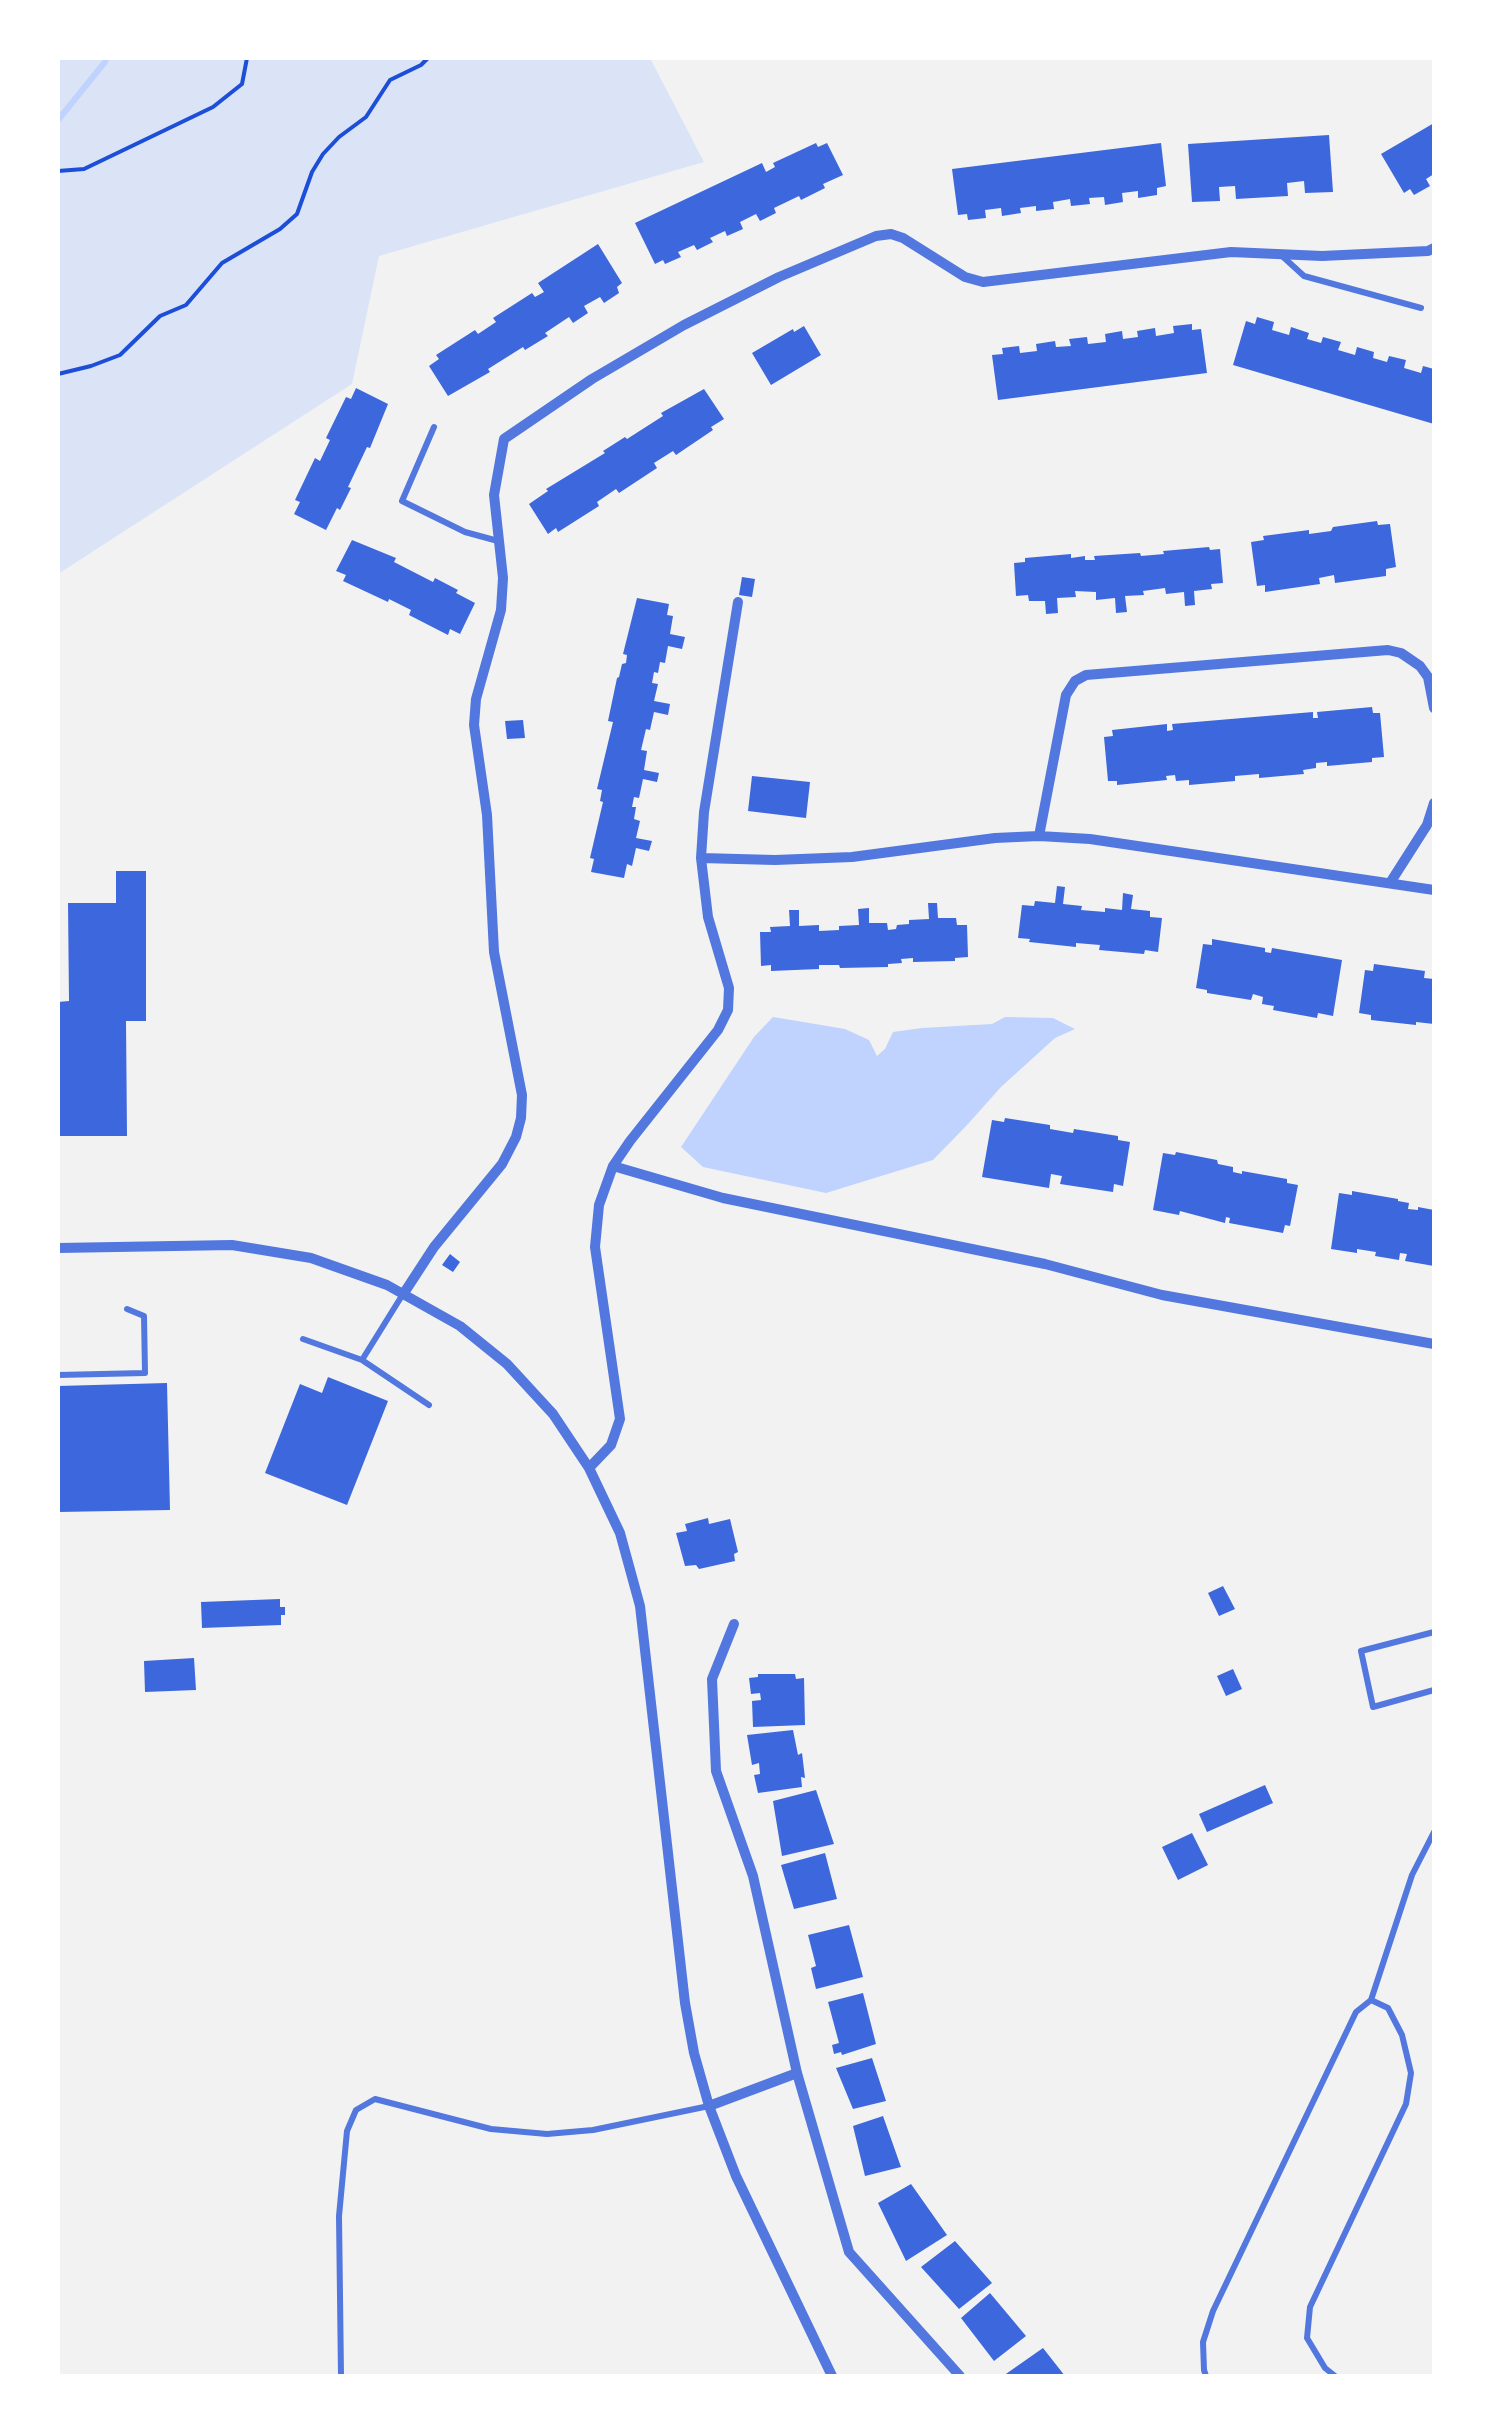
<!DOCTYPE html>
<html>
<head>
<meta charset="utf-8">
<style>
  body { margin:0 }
  #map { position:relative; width:1492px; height:2434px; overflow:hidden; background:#f2f2f2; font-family:"Exo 2",sans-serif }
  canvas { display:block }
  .frame { position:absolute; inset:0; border:60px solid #fff; pointer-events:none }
</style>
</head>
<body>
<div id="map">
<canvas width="1492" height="2434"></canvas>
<div class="frame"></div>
</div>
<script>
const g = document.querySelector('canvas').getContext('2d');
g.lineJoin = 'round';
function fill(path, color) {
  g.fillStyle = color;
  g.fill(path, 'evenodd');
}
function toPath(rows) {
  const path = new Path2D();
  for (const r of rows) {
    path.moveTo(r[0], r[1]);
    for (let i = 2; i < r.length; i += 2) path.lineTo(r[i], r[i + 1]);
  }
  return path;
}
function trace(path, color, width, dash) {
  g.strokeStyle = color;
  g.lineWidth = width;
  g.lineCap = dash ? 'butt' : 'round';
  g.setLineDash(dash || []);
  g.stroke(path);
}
const green = toPath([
  [58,58,650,58,704,162,379,256,352,384,58,574]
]);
const water = toPath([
  [773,1017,845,1029,869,1040,877,1056,885,1049,893,1032,922,1028,992,1024,1005,1017,1053,1018,1075,1029,1055,1038,1001,1087,968,1124,933,1160,826,1193,703,1167,681,1147,754,1037]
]);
const stream = toPath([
  [58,120,105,62,106,58]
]);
const building = toPath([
  [1434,123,1434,174,1426,179,1430,186,1414,195,1410,189,1404,193,1381,154],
  [1329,135,1333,192,1305,193,1304,181,1287,183,1288,196,1236,199,1235,186,1219,187,1220,201,1192,202,1188,144],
  [816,143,818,147,827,143,843,175,823,184,825,188,801,200,799,196,774,208,776,213,760,221,756,214,740,222,743,229,727,236,725,231,710,238,713,242,697,250,694,245,678,252,681,257,665,264,663,260,655,264,635,223,762,163,766,172,775,167,773,163],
  [1161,143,1166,186,1157,188,1157,195,1138,198,1138,191,1122,193,1123,202,1105,205,1104,197,1089,198,1090,204,1071,206,1070,199,1053,202,1054,209,1036,211,1036,206,1020,208,1021,213,1002,216,1001,208,985,210,986,218,968,220,967,214,958,215,952,169],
  [598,244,622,283,617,287,619,293,604,303,600,297,584,306,588,313,573,323,569,317,545,333,548,336,525,350,523,347,488,369,490,372,448,396,429,366,439,359,436,355,475,330,478,334,496,322,493,318,532,293,535,297,544,292,538,283],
  [1257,317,1274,322,1272,330,1289,335,1291,327,1309,333,1307,339,1321,343,1323,337,1341,342,1338,350,1355,355,1357,347,1374,352,1373,358,1387,362,1389,356,1406,360,1404,368,1421,373,1423,366,1434,369,1434,424,1233,365,1246,321,1255,324],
  [1192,324,1192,330,1201,329,1207,373,998,400,992,355,1003,354,1002,348,1019,346,1020,353,1037,351,1036,344,1055,341,1056,347,1071,346,1069,339,1087,337,1088,344,1106,342,1105,334,1122,331,1123,339,1138,337,1137,331,1155,328,1156,336,1174,333,1173,326],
  [804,326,821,355,771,385,752,353,793,329,794,332],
  [356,388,388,404,370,448,367,447,348,487,351,488,340,510,337,508,326,530,294,514,300,502,295,500,315,458,320,461,330,440,326,438,346,397,351,399],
  [704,389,724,419,711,427,713,430,676,455,673,451,654,463,657,468,619,493,616,489,597,502,599,506,558,532,556,528,548,534,529,504,548,491,546,489,605,453,603,451,625,437,627,439,663,416,661,413],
  [1377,521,1378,525,1390,524,1396,567,1386,569,1386,576,1335,583,1334,575,1319,578,1320,584,1265,592,1265,585,1257,586,1251,542,1264,540,1263,536,1309,530,1309,534,1331,531,1333,527],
  [352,540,396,558,394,562,433,582,435,578,458,590,456,593,475,603,460,634,450,629,448,635,409,615,411,610,389,599,388,602,343,581,346,575,336,571],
  [1209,547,1210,550,1220,549,1223,583,1211,584,1212,589,1194,591,1195,605,1185,606,1184,592,1166,594,1165,588,1143,591,1144,595,1125,596,1127,612,1116,613,1115,598,1096,600,1096,592,1075,591,1076,597,1057,598,1058,613,1046,614,1045,601,1029,601,1028,595,1016,596,1014,563,1025,562,1025,558,1071,554,1071,558,1085,556,1085,560,1095,560,1094,556,1140,553,1141,556,1164,554,1163,551],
  [742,577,755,579,752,597,739,595],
  [637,598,669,604,667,615,673,616,670,634,685,637,682,649,668,646,665,663,660,662,658,673,654,672,652,683,658,684,654,701,670,704,668,715,654,712,650,730,646,729,641,750,647,751,644,770,659,773,657,782,643,779,639,798,634,797,632,807,636,807,634,819,640,821,636,838,652,841,649,851,636,848,632,866,627,864,624,878,591,872,594,859,590,858,603,802,600,801,602,790,597,789,613,722,608,721,617,678,619,677,622,664,626,663,627,655,623,654],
  [1372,707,1373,713,1380,713,1384,757,1372,758,1372,762,1327,766,1327,762,1316,763,1316,768,1303,770,1304,774,1259,778,1259,774,1235,776,1235,781,1189,785,1189,780,1176,781,1175,775,1166,776,1167,780,1117,785,1117,781,1108,781,1104,737,1113,736,1112,730,1167,724,1167,731,1173,730,1172,724,1313,712,1313,718,1318,718,1317,712],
  [523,720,525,738,507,739,505,721],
  [752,776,810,782,806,818,748,811],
  [116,871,146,871,146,1021,126,1021,127,1136,58,1136,58,1002,69,1001,68,903,116,903],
  [1057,886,1065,887,1063,904,1082,906,1081,910,1105,912,1105,908,1122,910,1123,893,1133,895,1131,909,1150,911,1150,917,1162,918,1158,952,1145,950,1144,954,1099,950,1100,945,1076,943,1076,947,1029,942,1030,939,1018,938,1022,905,1034,906,1035,901,1055,903],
  [928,903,937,903,938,918,956,918,957,925,967,925,968,957,955,958,955,961,913,962,913,958,901,959,902,963,888,964,888,967,840,968,839,965,819,965,819,969,771,971,771,965,761,966,760,932,771,932,770,927,790,926,789,910,799,910,799,926,819,925,819,931,839,930,839,926,859,925,858,909,869,908,869,923,887,923,888,930,896,929,897,925,909,924,909,920,929,919],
  [1212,939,1265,948,1265,952,1271,953,1272,948,1342,960,1333,1016,1318,1013,1317,1018,1273,1010,1274,1006,1262,1004,1263,997,1253,994,1251,1000,1207,993,1207,990,1196,988,1203,944,1212,945],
  [1374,964,1425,971,1424,978,1434,979,1434,1024,1416,1022,1416,1025,1371,1020,1371,1015,1359,1013,1365,970,1373,971],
  [1005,1118,1050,1125,1050,1129,1073,1133,1074,1129,1118,1136,1118,1140,1130,1142,1123,1186,1114,1184,1113,1192,1060,1184,1062,1176,1051,1174,1049,1188,982,1177,992,1120,1004,1122],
  [1176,1152,1217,1160,1218,1164,1233,1167,1233,1172,1242,1174,1242,1171,1287,1179,1287,1183,1298,1185,1290,1226,1285,1225,1283,1233,1229,1223,1230,1218,1226,1217,1225,1223,1180,1211,1179,1215,1153,1210,1163,1153,1175,1155],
  [1352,1191,1398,1199,1398,1201,1409,1203,1408,1209,1418,1210,1418,1207,1434,1210,1434,1266,1405,1261,1407,1254,1400,1253,1399,1260,1375,1256,1376,1252,1357,1249,1357,1253,1331,1249,1339,1193,1352,1195],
  [450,1254,460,1262,453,1272,442,1265],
  [328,1377,388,1401,347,1505,265,1473,300,1384,322,1393],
  [167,1383,170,1510,58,1512,58,1386],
  [708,1518,709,1524,730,1519,738,1552,734,1554,735,1561,699,1569,696,1565,685,1566,676,1533,687,1531,685,1524],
  [1223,1586,1235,1609,1219,1616,1208,1593],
  [280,1599,280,1607,285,1607,285,1615,281,1615,281,1625,202,1628,201,1602],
  [194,1658,196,1690,145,1692,144,1661],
  [1233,1669,1242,1689,1226,1696,1217,1676],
  [758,1674,795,1674,796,1679,804,1678,805,1725,753,1727,752,1701,761,1700,760,1693,751,1694,749,1678,758,1677],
  [793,1730,798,1755,802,1753,805,1778,801,1777,802,1787,758,1793,754,1775,760,1774,759,1763,752,1765,747,1735],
  [1265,1785,1273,1803,1207,1832,1199,1814],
  [816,1790,834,1844,782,1856,773,1801],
  [1192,1833,1208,1865,1178,1880,1162,1847],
  [825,1853,837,1899,794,1909,781,1865],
  [849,1925,863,1977,816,1989,811,1968,816,1966,808,1935],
  [863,1993,876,2044,842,2055,841,2052,834,2054,832,2045,839,2043,828,2002],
  [872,2058,886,2101,853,2109,836,2068],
  [883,2116,901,2167,865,2176,853,2126],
  [911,2184,947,2235,906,2261,878,2203],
  [955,2241,992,2283,959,2309,921,2267],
  [990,2293,1026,2336,994,2361,961,2318],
  [1043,2348,1065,2376,1003,2376]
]);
const path = toPath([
  [58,171,84,169,213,107,242,84,247,58],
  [58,374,91,366,120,355,160,316,186,305,222,263,280,229,297,214,312,172,323,154,339,137,366,117,390,80,421,65,428,58]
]);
const service = toPath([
  [1281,255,1304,276,1421,308],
  [434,427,402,501,465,532,498,541],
  [403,1294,362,1360,429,1405],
  [303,1339,362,1360],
  [58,1375,145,1373,144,1316,127,1309],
  [1434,1632,1361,1651,1373,1707,1434,1690],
  [1371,2000,1412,1875,1434,1832],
  [341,2376,339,2216,347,2131,356,2110,375,2099,491,2129,547,2134,593,2130,709,2106],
  [1206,2376,1204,2370,1203,2342,1213,2311,1356,2012,1371,2000,1388,2008,1402,2035,1411,2073,1406,2104,1310,2307,1307,2338,1325,2368,1335,2376]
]);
const minor = toPath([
  [1039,836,1066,695,1075,681,1086,675,1388,650,1401,653,1420,666,1428,677,1434,708],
  [701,858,775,860,852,857,995,838,1039,836,1090,839,1434,890],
  [1390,883,1427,825,1434,803],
  [613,1166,723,1198,1045,1264,1162,1295,1434,1344],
  [58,1248,232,1245,311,1258,387,1285,460,1326,507,1364,553,1414,589,1468,620,1533,640,1606,685,2003,694,2053,709,2106,736,2176,832,2376],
  [404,1293,434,1247,502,1164,516,1137,521,1118,522,1095,494,952,487,815,474,725,476,699,501,610,503,578,494,495,504,439,592,379,684,325,779,277,876,236,891,234,903,238,965,277,983,282,1231,252,1322,256,1428,251,1434,248],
  [589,1468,611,1445,620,1419,595,1247,599,1205,613,1166,630,1141,718,1030,728,1010,729,988,708,917,701,858,704,812,738,602],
  [734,1624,712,1679,716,1771,753,1876,797,2073,849,2252,960,2376],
  [709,2106,797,2073]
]);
fill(green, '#dbe4f7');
fill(water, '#bfd3fe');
trace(stream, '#bfd3fe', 6);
fill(building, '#3d67dc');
trace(path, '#1d4ed8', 4);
trace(service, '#5277de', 6);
trace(minor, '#5277de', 10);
</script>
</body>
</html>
